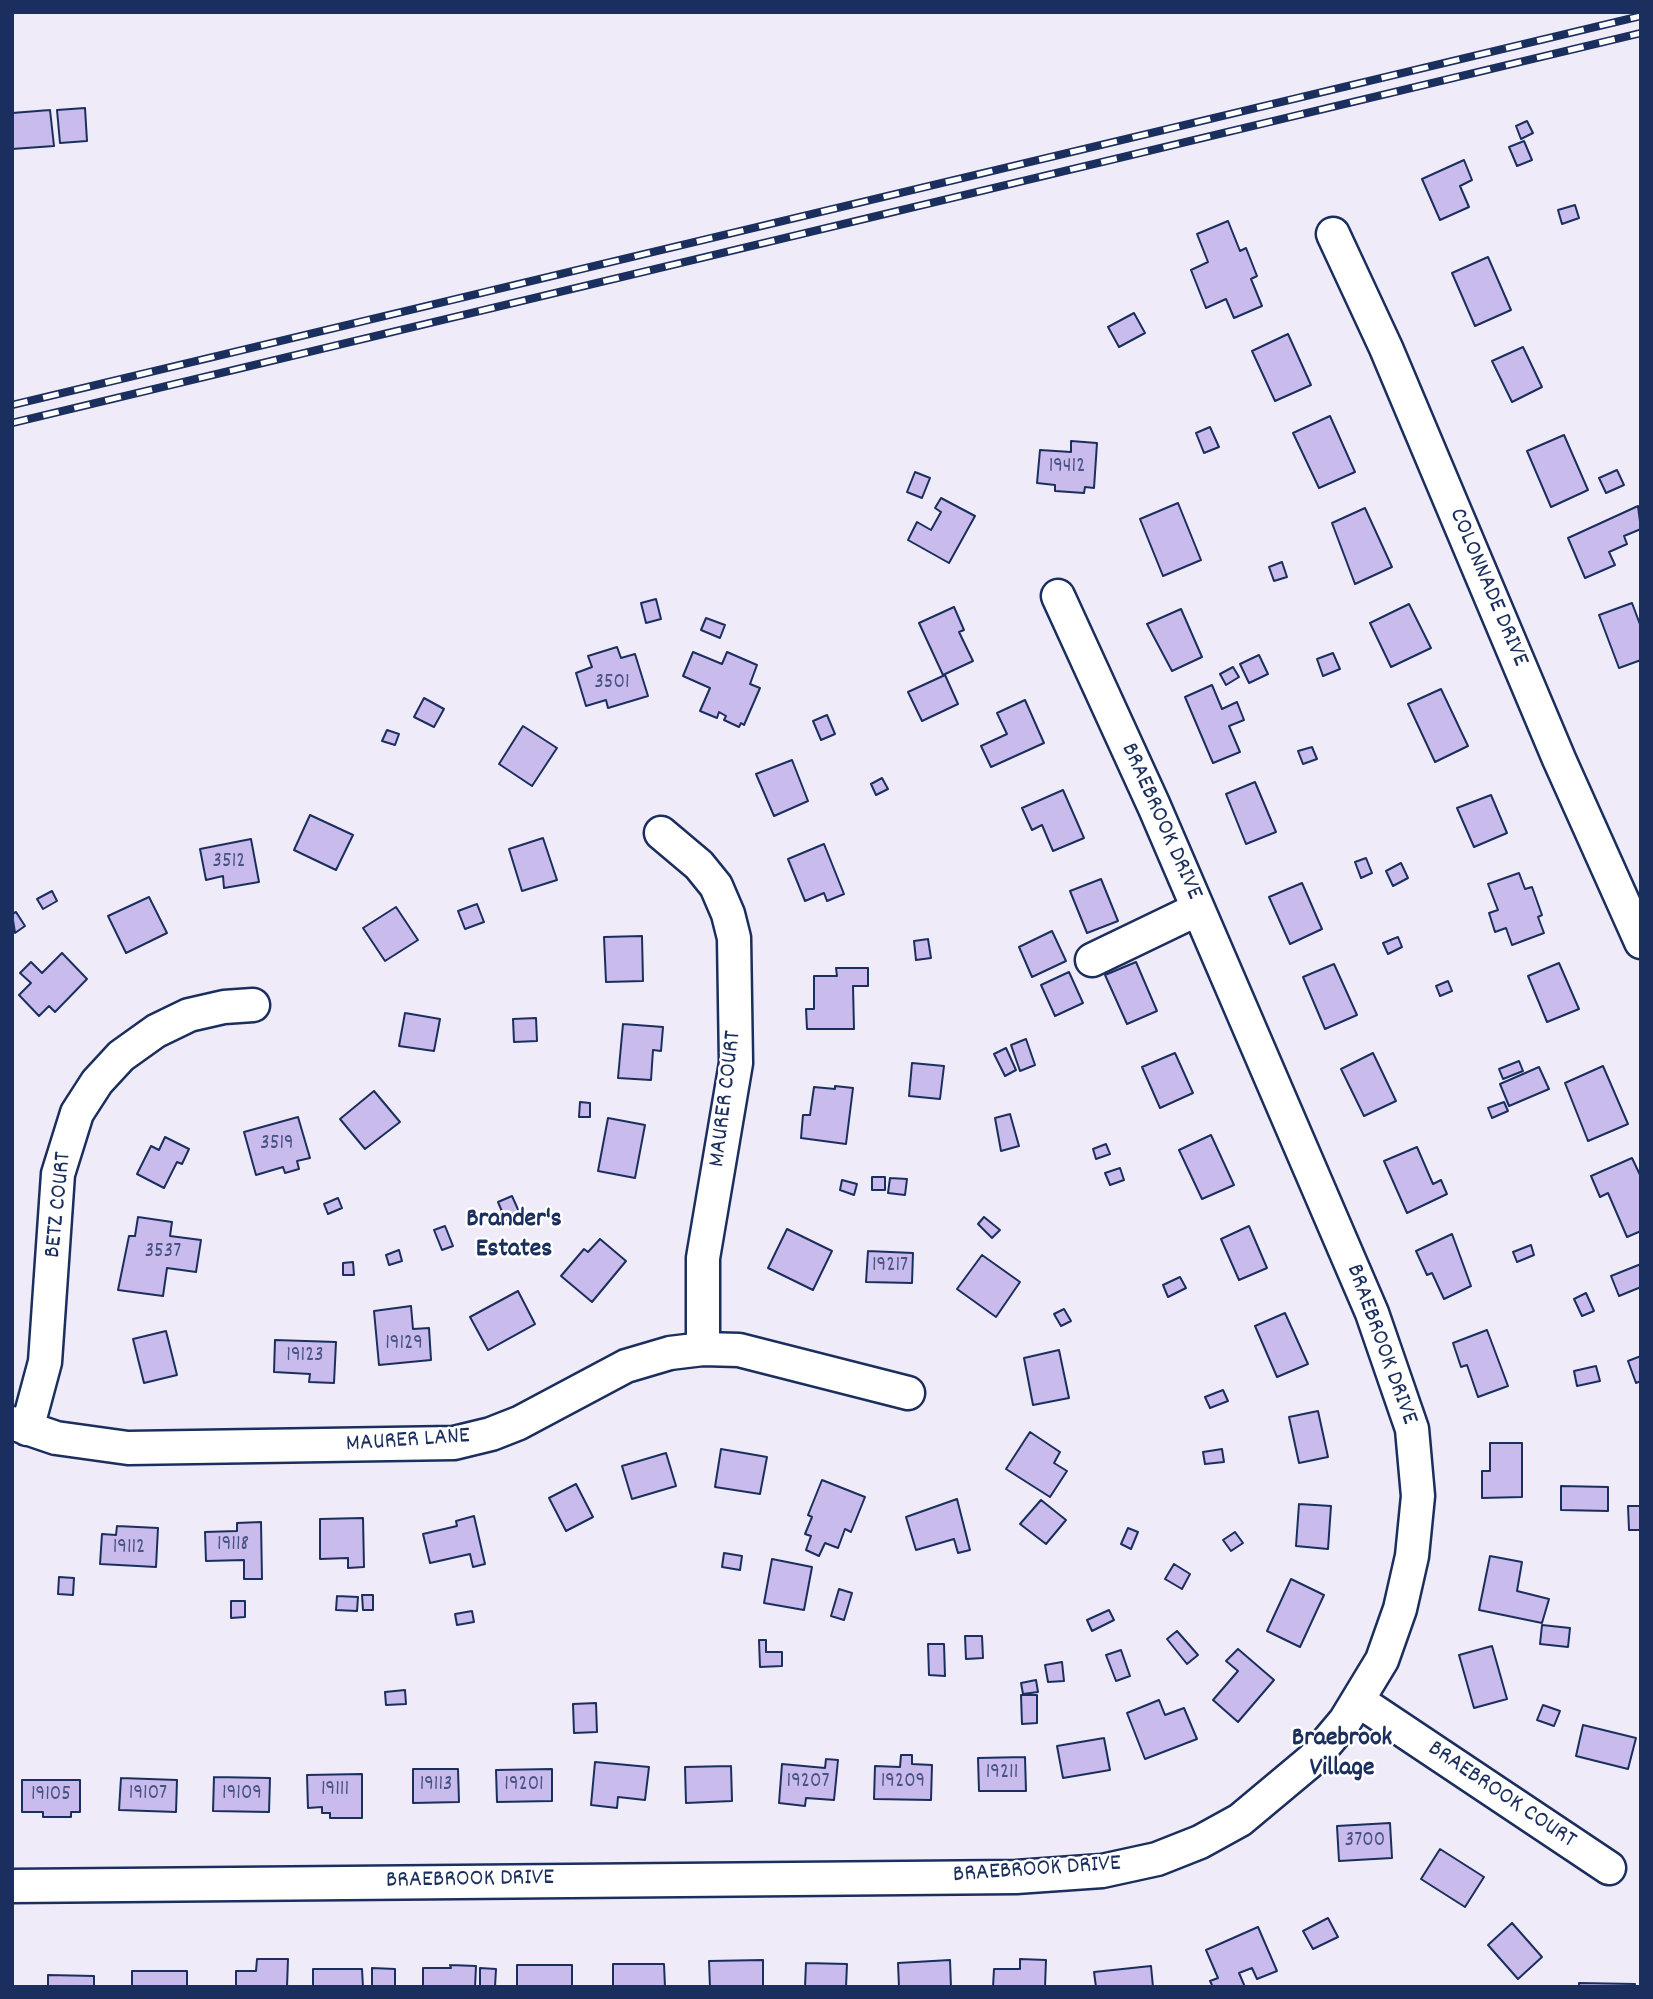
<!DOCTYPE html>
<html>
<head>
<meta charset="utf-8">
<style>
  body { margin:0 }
  #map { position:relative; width:1653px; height:1999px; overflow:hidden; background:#efebf9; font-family:Dekko,sans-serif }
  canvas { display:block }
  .frame { position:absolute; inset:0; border:14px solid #1b2f5e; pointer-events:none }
</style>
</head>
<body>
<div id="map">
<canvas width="1653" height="1999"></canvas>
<div class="frame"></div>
</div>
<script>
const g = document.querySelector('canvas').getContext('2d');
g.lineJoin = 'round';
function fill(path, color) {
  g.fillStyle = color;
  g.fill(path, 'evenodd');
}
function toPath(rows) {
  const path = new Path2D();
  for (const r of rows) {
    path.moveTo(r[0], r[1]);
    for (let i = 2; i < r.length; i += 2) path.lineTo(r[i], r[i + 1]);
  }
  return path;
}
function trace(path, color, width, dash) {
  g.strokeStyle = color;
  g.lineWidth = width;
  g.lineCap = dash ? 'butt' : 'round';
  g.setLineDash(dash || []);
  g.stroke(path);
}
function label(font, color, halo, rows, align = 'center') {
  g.font = font + ' Dekko,sans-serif';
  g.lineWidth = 5;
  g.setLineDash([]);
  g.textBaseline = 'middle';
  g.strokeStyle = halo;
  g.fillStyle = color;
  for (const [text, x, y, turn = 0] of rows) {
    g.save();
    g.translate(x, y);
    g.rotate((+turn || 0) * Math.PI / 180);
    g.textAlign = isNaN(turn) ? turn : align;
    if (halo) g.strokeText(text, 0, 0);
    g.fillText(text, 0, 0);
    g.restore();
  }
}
const building = toPath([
  [85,108,87,141,60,143,57,110,85,108],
  [50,110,54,146,12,149,12,113,50,110],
  [1527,121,1533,133,1521,139,1516,126,1527,121],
  [1524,141,1532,160,1517,166,1509,147,1524,141],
  [1464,160,1472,180,1460,186,1469,207,1440,220,1422,179,1464,160],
  [1575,205,1579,218,1562,224,1558,210,1575,205],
  [1228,221,1240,251,1246,248,1257,276,1251,279,1262,306,1234,318,1226,299,1206,308,1191,270,1208,262,1197,234,1228,221],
  [1488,257,1511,310,1475,326,1452,273,1488,257],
  [1134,313,1145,333,1119,347,1108,327,1134,313],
  [1288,334,1311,385,1275,401,1252,351,1288,334],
  [1523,347,1542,387,1512,402,1492,361,1523,347],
  [1330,416,1355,472,1319,488,1293,433,1330,416],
  [1210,427,1219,447,1204,453,1196,433,1210,427],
  [1564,435,1588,490,1551,507,1527,451,1564,435],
  [1071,441,1097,443,1094,488,1085,487,1084,493,1055,491,1055,485,1037,483,1040,450,1071,452,1071,441],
  [1617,470,1624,485,1606,493,1599,478,1617,470],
  [915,472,930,478,922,498,907,492,915,472],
  [941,498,975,516,949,563,908,540,917,522,931,530,941,512,935,508,941,498],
  [1178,503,1201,560,1163,576,1140,519,1178,503],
  [1638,506,1641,529,1624,536,1627,544,1609,552,1615,565,1585,578,1568,538,1638,506],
  [1365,508,1392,567,1355,584,1332,523,1365,508],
  [1282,562,1287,577,1274,581,1269,567,1282,562],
  [656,599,661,619,646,623,641,603,656,599],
  [1632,603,1641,627,1641,660,1619,668,1599,615,1632,603],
  [1409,604,1431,648,1391,667,1370,623,1409,604],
  [954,607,964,630,959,632,973,661,943,675,919,623,954,607],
  [1181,609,1202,657,1172,671,1147,624,1181,609],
  [706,618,725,625,720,638,701,630,706,618],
  [617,647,621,658,635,654,648,696,608,708,606,700,586,706,576,673,592,667,588,656,617,647],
  [693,652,722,664,727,652,757,665,750,684,760,688,744,725,741,723,739,727,724,720,726,716,719,712,717,718,700,711,710,688,683,676,693,652],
  [1333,653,1340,669,1323,676,1317,659,1333,653],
  [1259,655,1268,674,1249,683,1240,664,1259,655],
  [1233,667,1239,677,1226,685,1220,674,1233,667],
  [945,675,958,704,922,721,908,692,945,675],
  [1212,685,1222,709,1237,702,1244,720,1229,726,1240,752,1213,763,1185,697,1212,685],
  [1441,689,1468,746,1435,762,1408,704,1441,689],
  [424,698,444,709,434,727,414,717,424,698],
  [1025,700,1044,743,991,767,981,746,1007,734,997,713,1025,700],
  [827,715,835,734,821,740,813,721,827,715],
  [523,726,557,748,532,786,499,764,523,726],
  [387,730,399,734,395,745,382,741,387,730],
  [1312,747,1317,759,1303,764,1298,751,1312,747],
  [792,760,808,801,774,816,756,774,792,760],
  [882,778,888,789,876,795,871,784,882,778],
  [1255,782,1276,832,1246,844,1226,794,1255,782],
  [1063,790,1084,838,1053,851,1042,825,1032,830,1022,808,1063,790],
  [1491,795,1507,833,1474,847,1457,808,1491,795],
  [310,815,353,835,336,870,294,850,310,815],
  [543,838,557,880,522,891,509,849,543,838],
  [251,839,259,882,224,888,223,876,206,880,200,849,251,839],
  [824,844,844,894,827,901,824,893,805,901,788,859,824,844],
  [1366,858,1372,873,1361,878,1355,862,1366,858],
  [1401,863,1408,878,1393,886,1386,871,1401,863],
  [1519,873,1525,889,1532,887,1542,915,1538,917,1544,933,1512,945,1506,928,1495,932,1489,913,1498,910,1488,884,1519,873],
  [1101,879,1118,921,1087,933,1070,891,1101,879],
  [1302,883,1322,929,1290,944,1269,897,1302,883],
  [52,891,57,901,43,909,37,899,52,891],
  [149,897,167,933,126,953,108,916,149,897],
  [477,904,484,922,465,929,458,911,477,904],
  [396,907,418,940,385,961,363,928,396,907],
  [16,912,25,926,15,933,12,914,16,912],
  [1052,931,1066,961,1032,977,1019,947,1052,931],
  [642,936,643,981,606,982,604,937,642,936],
  [1398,937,1402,947,1388,954,1383,943,1398,937],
  [928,939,931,958,916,960,914,941,928,939],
  [62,953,87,979,55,1012,49,1006,39,1016,19,995,31,983,20,973,31,962,42,973,62,953],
  [1136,962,1157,1011,1127,1024,1105,975,1136,962],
  [1559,963,1579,1009,1547,1022,1528,976,1559,963],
  [1334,964,1357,1015,1325,1029,1303,977,1334,964],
  [836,968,868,968,868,986,853,986,854,1029,807,1029,806,1009,814,1009,814,976,837,976,836,968],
  [1069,972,1083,1003,1055,1016,1041,985,1069,972],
  [1448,981,1452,991,1440,996,1436,986,1448,981],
  [405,1013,440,1019,434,1051,399,1046,405,1013],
  [536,1018,537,1041,514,1042,513,1019,536,1018],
  [623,1024,663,1027,661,1051,653,1050,651,1080,618,1078,623,1024],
  [1026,1039,1035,1065,1020,1071,1011,1045,1026,1039],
  [1006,1048,1016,1070,1005,1076,994,1054,1006,1048],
  [1175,1053,1193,1093,1160,1108,1142,1067,1175,1053],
  [1373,1053,1396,1101,1364,1116,1341,1069,1373,1053],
  [1519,1061,1523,1071,1503,1079,1499,1069,1519,1061],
  [912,1063,944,1066,940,1099,909,1096,912,1063],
  [1603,1066,1628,1124,1588,1141,1565,1083,1603,1066],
  [1539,1067,1549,1089,1509,1106,1500,1084,1539,1067],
  [835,1086,853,1088,846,1144,801,1138,803,1115,810,1115,814,1087,835,1089,835,1086],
  [374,1091,400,1122,365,1149,340,1119,374,1091],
  [580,1102,590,1103,590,1117,579,1117,580,1102],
  [1504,1102,1508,1111,1492,1118,1488,1108,1504,1102],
  [1010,1114,1019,1146,1001,1151,995,1118,1010,1114],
  [298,1117,310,1158,297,1161,299,1169,285,1173,283,1167,256,1175,244,1132,298,1117],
  [608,1118,645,1125,635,1178,598,1171,608,1118],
  [1211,1135,1234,1185,1202,1199,1179,1150,1211,1135],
  [165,1137,189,1149,182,1164,177,1162,164,1188,137,1174,151,1146,159,1150,165,1137],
  [1106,1144,1110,1154,1096,1159,1093,1149,1106,1144],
  [1417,1147,1433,1184,1441,1180,1447,1194,1407,1213,1384,1161,1417,1147],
  [1632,1158,1641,1177,1641,1231,1627,1237,1608,1193,1600,1197,1591,1176,1632,1158],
  [1120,1168,1124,1180,1110,1185,1105,1173,1120,1168],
  [872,1177,885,1177,885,1190,872,1190,872,1177],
  [890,1178,907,1179,905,1195,888,1193,890,1178],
  [842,1180,857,1184,854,1195,840,1190,842,1180],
  [512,1196,520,1214,506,1221,498,1202,512,1196],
  [338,1198,342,1208,328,1214,324,1204,338,1198],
  [138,1217,172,1222,170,1236,201,1240,196,1272,167,1268,163,1296,118,1290,129,1236,135,1236,138,1217],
  [984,1217,1000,1230,992,1238,978,1224,984,1217],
  [445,1226,453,1246,442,1250,434,1230,445,1226],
  [1249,1226,1267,1268,1239,1280,1221,1239,1249,1226],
  [787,1229,832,1251,813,1290,768,1268,787,1229],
  [1452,1234,1471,1286,1444,1299,1432,1273,1427,1275,1416,1251,1452,1234],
  [600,1239,626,1261,592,1302,561,1276,584,1249,588,1252,600,1239],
  [1531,1245,1534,1255,1517,1262,1513,1252,1531,1245],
  [399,1250,402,1261,389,1265,386,1255,399,1250],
  [868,1251,913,1253,912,1283,866,1282,868,1251],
  [982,1255,1020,1282,996,1317,957,1289,982,1255],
  [353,1262,354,1275,343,1275,343,1263,353,1262],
  [1641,1264,1641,1287,1619,1296,1611,1276,1641,1264],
  [1180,1277,1186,1288,1168,1297,1163,1285,1180,1277],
  [518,1291,535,1324,488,1350,470,1317,518,1291],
  [1586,1293,1594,1311,1582,1316,1574,1299,1586,1293],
  [411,1306,413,1329,429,1328,431,1360,379,1365,374,1311,411,1306],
  [1064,1309,1071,1321,1061,1326,1054,1314,1064,1309],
  [1285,1313,1308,1364,1277,1377,1255,1326,1285,1313],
  [1487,1330,1508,1386,1478,1397,1467,1365,1461,1367,1453,1343,1487,1330],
  [166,1331,177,1375,144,1383,133,1339,166,1331],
  [275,1340,336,1342,334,1383,309,1382,310,1374,274,1372,275,1340],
  [1059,1350,1069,1398,1033,1405,1024,1358,1059,1350],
  [1641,1356,1641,1381,1636,1383,1628,1361,1641,1356],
  [1596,1366,1600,1381,1577,1386,1574,1371,1596,1366],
  [1223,1390,1228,1401,1210,1408,1205,1397,1223,1390],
  [1318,1411,1328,1457,1299,1463,1289,1417,1318,1411],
  [1030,1432,1060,1452,1054,1463,1067,1471,1050,1497,1006,1469,1030,1432],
  [1490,1443,1522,1443,1522,1497,1482,1498,1482,1471,1490,1471,1490,1443],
  [721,1449,767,1457,760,1494,715,1487,721,1449],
  [1222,1449,1224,1462,1205,1464,1203,1452,1222,1449],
  [666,1453,676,1486,632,1499,622,1466,666,1453],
  [822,1480,865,1497,851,1532,845,1529,838,1548,825,1543,819,1556,806,1550,811,1536,805,1534,812,1517,808,1515,822,1480],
  [576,1484,593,1517,566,1531,549,1498,576,1484],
  [1561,1486,1608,1487,1608,1511,1561,1510,1561,1486],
  [957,1499,970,1550,958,1553,954,1539,916,1550,906,1517,957,1499],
  [1041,1500,1066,1520,1046,1544,1020,1524,1041,1500],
  [1299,1504,1331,1506,1328,1549,1296,1546,1299,1504],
  [1628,1506,1641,1506,1641,1530,1629,1530,1628,1506],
  [474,1516,485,1564,473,1567,470,1554,430,1563,423,1534,457,1526,456,1521,474,1516],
  [363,1518,364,1567,348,1568,348,1558,320,1559,320,1519,363,1518],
  [261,1522,262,1579,244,1579,244,1560,206,1561,205,1532,237,1531,237,1523,261,1522],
  [117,1526,158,1528,156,1567,100,1564,102,1534,116,1535,117,1526],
  [1128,1528,1138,1532,1131,1549,1121,1544,1128,1528],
  [1235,1532,1243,1543,1231,1551,1223,1540,1235,1532],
  [724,1553,742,1556,740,1570,722,1567,724,1553],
  [1490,1556,1522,1562,1517,1591,1549,1599,1542,1623,1479,1610,1490,1556],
  [772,1559,812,1567,804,1610,764,1603,772,1559],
  [1174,1564,1190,1574,1182,1589,1165,1579,1174,1564],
  [59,1577,74,1578,73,1595,58,1594,59,1577],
  [1291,1579,1324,1595,1300,1647,1267,1631,1291,1579],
  [839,1589,852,1593,844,1620,831,1616,839,1589],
  [362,1595,373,1595,373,1610,363,1610,362,1595],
  [337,1596,358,1597,357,1611,336,1610,337,1596],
  [231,1601,245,1601,245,1617,231,1618,231,1601],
  [1109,1610,1114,1620,1092,1631,1087,1620,1109,1610],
  [472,1611,474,1622,457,1625,455,1614,472,1611],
  [1542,1625,1570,1628,1568,1647,1540,1644,1542,1625],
  [1177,1631,1198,1655,1187,1664,1167,1639,1177,1631],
  [965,1636,982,1636,983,1658,966,1659,965,1636],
  [759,1640,766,1640,766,1652,782,1652,782,1666,760,1667,759,1640],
  [928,1644,944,1644,945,1676,929,1675,928,1644],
  [1492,1646,1507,1699,1474,1708,1459,1655,1492,1646],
  [1238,1649,1274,1680,1238,1722,1213,1700,1238,1671,1226,1661,1238,1649],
  [1121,1650,1130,1676,1116,1681,1106,1655,1121,1650],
  [1062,1662,1064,1681,1048,1682,1045,1665,1062,1662],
  [1036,1680,1038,1692,1023,1694,1021,1683,1036,1680],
  [405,1690,406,1704,386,1705,385,1692,405,1690],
  [1021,1695,1037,1695,1037,1723,1022,1724,1021,1695],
  [1159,1700,1165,1715,1184,1708,1197,1739,1145,1759,1127,1713,1159,1700],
  [596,1703,597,1732,574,1733,573,1704,596,1703],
  [1543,1705,1560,1711,1554,1726,1537,1720,1543,1705],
  [1583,1725,1636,1738,1628,1769,1576,1756,1583,1725],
  [1104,1738,1110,1770,1063,1778,1057,1746,1104,1738],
  [901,1755,912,1755,912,1764,932,1765,931,1800,874,1799,875,1766,900,1767,901,1755],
  [1025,1757,1026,1791,979,1791,978,1758,1025,1757],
  [826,1759,838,1760,834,1800,806,1798,805,1806,779,1803,782,1764,825,1768,826,1759],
  [595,1762,649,1767,645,1800,618,1797,617,1808,591,1805,595,1762],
  [731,1766,732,1801,686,1803,685,1767,731,1766],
  [413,1769,458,1769,459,1802,413,1803,413,1769],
  [552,1769,552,1801,497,1802,496,1770,552,1769],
  [362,1774,362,1818,330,1818,330,1813,322,1813,322,1807,308,1808,307,1775,362,1774],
  [214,1777,270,1778,269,1812,213,1811,214,1777],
  [121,1778,177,1780,176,1812,119,1810,121,1778],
  [22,1780,80,1780,80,1812,71,1812,71,1817,43,1817,43,1812,22,1812,22,1780],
  [1390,1823,1392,1858,1339,1861,1337,1826,1390,1823],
  [1440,1849,1484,1877,1465,1907,1421,1879,1440,1849],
  [1328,1918,1338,1937,1313,1949,1303,1931,1328,1918],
  [1512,1923,1542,1957,1518,1979,1488,1945,1512,1923],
  [1258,1927,1277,1971,1257,1979,1252,1968,1239,1973,1245,1987,1213,1987,1210,1981,1218,1978,1206,1950,1258,1927],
  [257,1959,288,1959,287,1987,236,1987,236,1971,256,1971,257,1959],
  [1020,1959,1046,1960,1045,1987,993,1987,994,1969,1020,1969,1020,1959],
  [763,1960,763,1987,710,1987,709,1961,763,1960],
  [950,1960,951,1987,899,1987,898,1963,950,1960],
  [806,1963,847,1964,846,1987,805,1987,806,1963],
  [613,1964,664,1964,665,1987,613,1987,613,1964],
  [450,1965,476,1966,475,1987,423,1987,423,1968,451,1968,450,1965],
  [517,1965,572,1965,572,1987,517,1987,517,1965],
  [1151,1966,1153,1987,1096,1987,1094,1972,1151,1966],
  [372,1968,395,1969,395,1987,372,1987,372,1968],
  [480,1968,496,1969,495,1987,480,1987,480,1968],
  [313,1969,362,1969,363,1987,313,1987,313,1969],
  [132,1971,187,1971,187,1987,132,1987,132,1971],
  [48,1975,94,1976,94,1987,48,1987,48,1975],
  [1579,1983,1635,1984,1635,1987,1579,1987,1579,1983]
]);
const street = toPath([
  [1333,234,1386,348,1559,759,1641,942],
  [661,833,699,865,716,886,728,914,734,938,736,1063,703,1258,703,1349],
  [1092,960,1198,909],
  [12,1423,56,1438,128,1448,454,1443,491,1434,519,1423,626,1366,670,1353,703,1349,739,1350,908,1393],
  [27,1429,45,1362,58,1174,77,1113,97,1082,121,1056,156,1031,189,1015,224,1007,253,1005],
  [1359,1701,1609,1868],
  [12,1886,1016,1877,1102,1871,1157,1859,1200,1842,1240,1820,1313,1759,1345,1721,1382,1660,1400,1609,1412,1556,1418,1496,1412,1429,1372,1313,1154,806,1058,596]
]);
const rail = toPath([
  [12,405,1641,16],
  [12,423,1641,33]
]);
const numberNames = [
  ["19412",1067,468],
  ["3501",612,684],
  ["3512",229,863],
  ["3519",277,1145],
  ["3537",163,1253],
  ["19217",890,1267],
  ["19129",404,1345],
  ["19123",305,1357],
  ["19118",233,1546],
  ["19112",129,1549],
  ["19211",1002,1774],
  ["19207",808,1783],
  ["19209",903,1783],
  ["19113",436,1786],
  ["19201",524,1786],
  ["19111",335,1791],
  ["19107",148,1795],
  ["19109",242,1795],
  ["19105",51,1796],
  ["3700",1365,1842]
];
const streetNames = [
  ["COLONNADE DRIVE",1487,588,67],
  ["BRAEBROOK DRIVE",1160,822,66],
  ["MAURER COURT",727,1099,-83],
  ["BETZ COURT",60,1205,-84],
  ["BRAEBROOK DRIVE",1380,1345,70],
  ["MAURER LANE",408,1442,-4],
  ["BRAEBROOK COURT",1501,1796,34],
  ["BRAEBROOK DRIVE",1037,1871,-4],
  ["BRAEBROOK DRIVE",470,1881,-1]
];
const neighbourhoodNames = [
  ["Brander's",514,1221],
  ["Estates",514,1251],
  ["Braebrook",1342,1740],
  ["Village",1342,1770]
];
fill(building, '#c9bbec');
trace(building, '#1b2f5e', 2);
trace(street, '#1b2f5e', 37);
trace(street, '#fff', 32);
trace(rail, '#1b2f5e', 8);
trace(rail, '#fff', 5, [16]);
label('21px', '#465282', null, numberNames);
label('24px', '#1b2f5e', '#fff', streetNames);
label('bold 26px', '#1b2f5e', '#fff', neighbourhoodNames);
</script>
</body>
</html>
